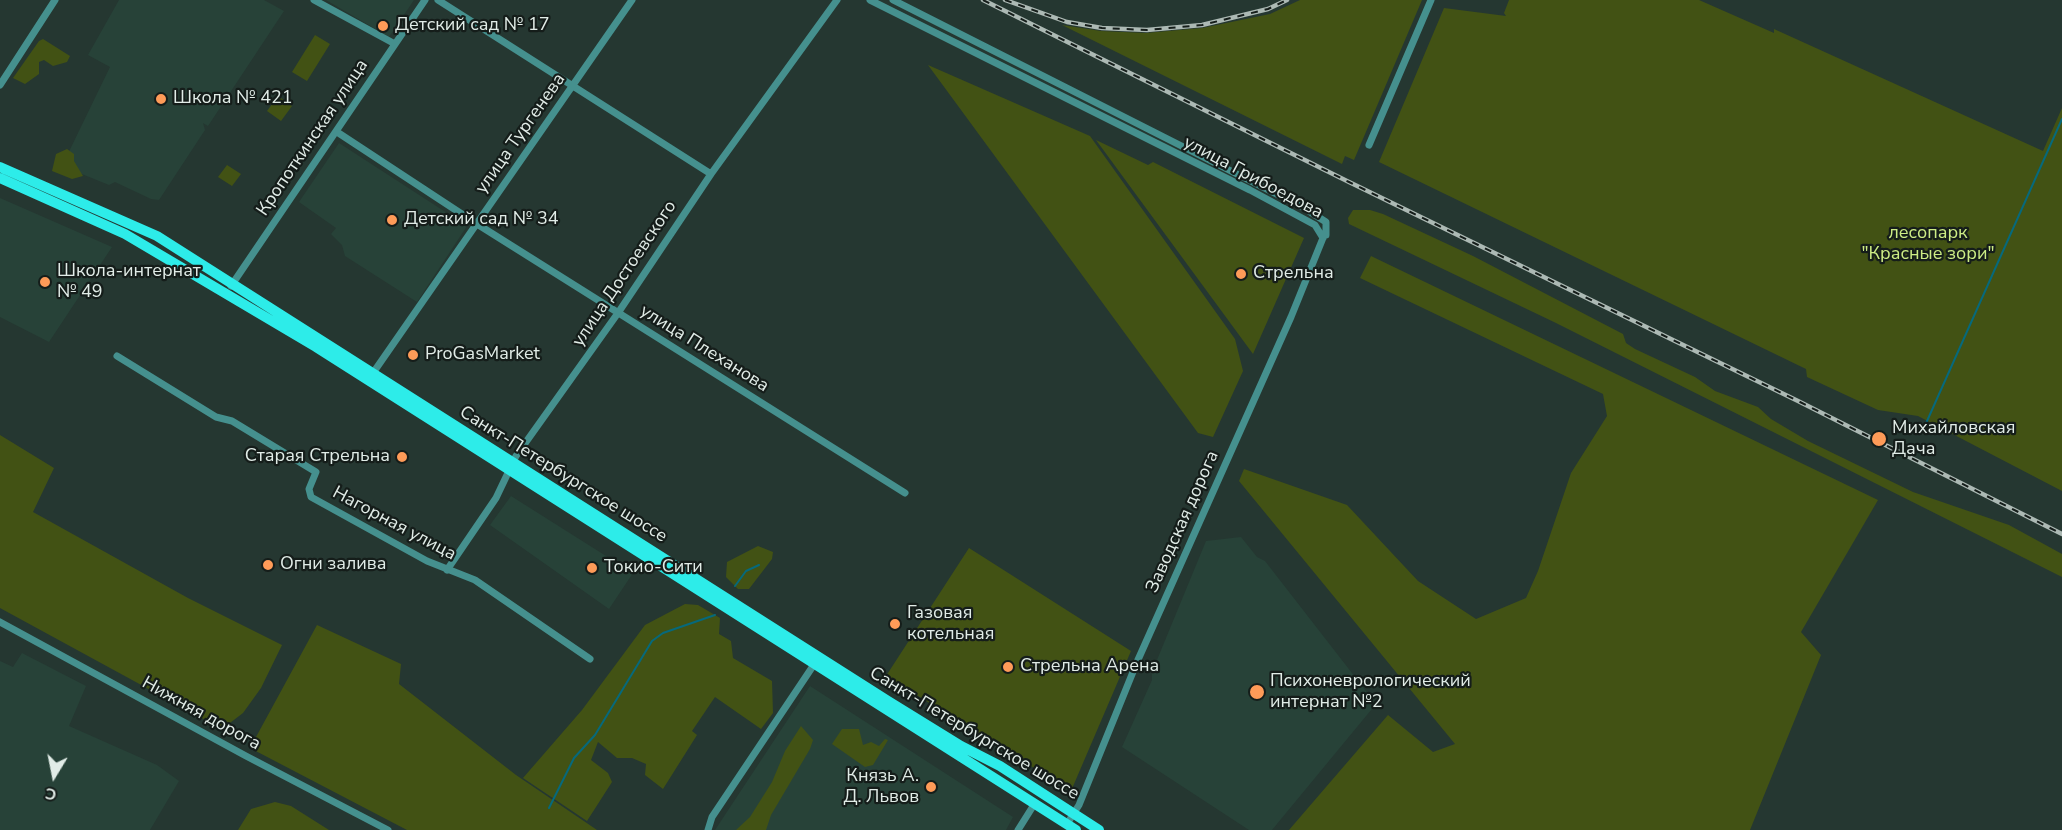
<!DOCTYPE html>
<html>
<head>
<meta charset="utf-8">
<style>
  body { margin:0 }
  #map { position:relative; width:2062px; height:830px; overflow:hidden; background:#253731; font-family:"Nunito Sans",sans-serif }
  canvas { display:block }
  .north { position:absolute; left:24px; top:746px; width:60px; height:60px; -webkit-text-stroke:4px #151d1a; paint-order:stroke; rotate:190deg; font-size:16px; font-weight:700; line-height:24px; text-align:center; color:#e1ece7 }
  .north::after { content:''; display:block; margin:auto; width:21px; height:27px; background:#e1ece7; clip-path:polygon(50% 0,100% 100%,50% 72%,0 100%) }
</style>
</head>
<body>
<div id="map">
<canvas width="2062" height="830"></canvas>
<div class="north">С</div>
</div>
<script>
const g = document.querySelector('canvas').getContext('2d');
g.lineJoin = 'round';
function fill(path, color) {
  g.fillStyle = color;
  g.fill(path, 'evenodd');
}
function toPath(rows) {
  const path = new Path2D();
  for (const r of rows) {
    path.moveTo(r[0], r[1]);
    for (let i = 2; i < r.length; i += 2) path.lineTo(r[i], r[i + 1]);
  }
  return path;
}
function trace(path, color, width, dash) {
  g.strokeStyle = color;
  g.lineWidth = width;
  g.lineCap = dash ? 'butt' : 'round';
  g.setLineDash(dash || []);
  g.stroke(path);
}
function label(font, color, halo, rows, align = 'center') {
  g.font = font + ' "Nunito Sans",sans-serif';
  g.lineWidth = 4.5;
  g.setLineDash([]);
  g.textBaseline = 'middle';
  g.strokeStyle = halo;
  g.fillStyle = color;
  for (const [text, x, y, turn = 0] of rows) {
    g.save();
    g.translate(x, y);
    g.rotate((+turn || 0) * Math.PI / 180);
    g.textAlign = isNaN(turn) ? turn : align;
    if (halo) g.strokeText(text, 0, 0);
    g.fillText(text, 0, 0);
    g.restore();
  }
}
const built = toPath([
  [119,0,264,0,284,11,208,126,203,123,205,130,159,200,151,199,115,182,109,185,62,166,110,67,88,55],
  [326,0,414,0,389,37],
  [339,143,467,226,417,302,345,256,342,245,331,234,336,228,299,202],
  [0,198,112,247,49,342,0,317],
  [511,496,633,573,609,609,490,525],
  [1241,537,1257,557,1265,561,1376,704,1272,830,1249,830,1122,747,1152,680,1152,672,1206,541],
  [22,653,86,686,69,726,157,765,179,781,150,830,0,830,0,661,13,667],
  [810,686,1013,817,1006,830,715,830]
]);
const green = toPath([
  [1300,0,1422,0,1354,160,1345,156,1342,164,1062,25,1101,31,1146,33,1202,28,1270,14],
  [1509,0,1699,0,1774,33,1774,29,2043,151,2062,108,2062,491,1918,416,1878,410,1807,377,1806,369,1379,162,1444,8,1506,16,1504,13],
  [315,35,330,44,307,81,292,72],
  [43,39,70,56,67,62,53,66,44,60,39,62,39,74,25,84,13,78,39,41],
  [928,65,1090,136,1235,339,1243,371,1213,437,1198,433],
  [278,96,292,106,281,121,267,111],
  [1096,140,1148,165,1153,162,1304,238,1253,354],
  [67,149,74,154,74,161,83,176,72,179,52,171,56,154],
  [227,165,241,174,232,186,218,177],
  [1353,210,1370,210,1383,214,1473,256,1623,334,1626,343,1635,349,1695,377,1715,391,1758,407,1771,419,1808,441,1913,492,2009,525,2062,554,2062,577,1556,323,1349,224,1348,218],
  [1371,256,1878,500,1801,632,1821,655,1750,830,1289,830,1388,715,1433,752,1455,744,1239,481,1244,469,1347,505,1418,581,1476,619,1526,598,1538,571,1571,473,1607,416,1603,394,1360,278],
  [0,435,54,468,33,512,188,598,282,645,261,688,243,713,222,729,0,608],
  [758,546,773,552,772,559,749,589,738,589,726,577,727,562],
  [969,548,1131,651,1071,791,886,676],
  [685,604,698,605,720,618,719,634,731,641,733,658,772,681,773,713,761,729,715,697,692,731,697,735,663,789,645,775,646,764,632,758,617,758,598,742,591,760,608,773,612,782,587,821,523,778,582,710,645,625],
  [317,625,401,664,399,684,516,775,597,830,407,830,250,748],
  [801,726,813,740,810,749,771,815,766,830,736,830,750,817,772,782,785,751],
  [842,729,859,729,863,745,871,742,879,746,885,739,888,740,873,765,865,767,832,744],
  [275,802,291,806,329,830,238,830,251,809]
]);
const stream = toPath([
  [1923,430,2062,119],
  [735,586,746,571,759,565],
  [549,808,574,758,595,735,652,641,663,633,715,615]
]);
const minor = toPath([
  [314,0,395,44],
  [438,0,711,174],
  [870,0,1250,190,1315,225,1323,238],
  [893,0,1304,208,1326,222,1326,235],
  [0,85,55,0],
  [337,132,477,224,905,493],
  [1369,145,1431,0],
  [231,286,425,0],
  [117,356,216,417,232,421,316,472,309,489,311,497,427,561,475,580,590,659],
  [373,373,632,0],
  [447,570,496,498,516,456,618,313,711,174,837,0],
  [0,622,246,756,388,830],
  [1067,824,1079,805,1137,662,1291,317,1325,233],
  [708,830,712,817,815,663],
  [1018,830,1035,803]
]);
const primary = toPath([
  [0,167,157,236,888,701,961,746,1000,766,1099,830],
  [0,178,125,234,316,347,1076,830]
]);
const rail = toPath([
  [983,0,1349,182,1798,401,2062,534],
  [1005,0,1067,22,1102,28,1147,30,1202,25,1268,9,1287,0]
]);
const markers = [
  [383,26,6,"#fe9b58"],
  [161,99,6,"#fe9b58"],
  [392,220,6,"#fe9b58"],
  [1241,274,6,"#fe9b58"],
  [45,282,6,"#fe9b58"],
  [413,355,6,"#fe9b58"],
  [1879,439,8,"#fe9b58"],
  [402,457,6,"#fe9b58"],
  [268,565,6,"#fe9b58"],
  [592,568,6,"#fe9b58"],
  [895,624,6,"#fe9b58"],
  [1008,667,6,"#fe9b58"],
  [1257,692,8,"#fe9b58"],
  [931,787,6,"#fe9b58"]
];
const poiNames = [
  ["Детский сад № 17",395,26],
  ["Школа № 421",173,99],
  ["Детский сад № 34",404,220],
  ["Школа-интернат",57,272],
  ["№ 49",57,293],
  ["Стрельна",1253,274],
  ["ProGasMarket",425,355],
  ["Михайловская",1892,429],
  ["Дача",1892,450],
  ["Старая Стрельна",390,457,"right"],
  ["Огни залива",280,565],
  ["Токио-Сити",604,568],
  ["Газовая",907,614],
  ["котельная",907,635],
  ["Стрельна Арена",1020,667],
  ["Психоневрологический",1270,682],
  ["интернат №2",1270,703],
  ["Князь А.",919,777,"right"],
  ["Д. Львов",919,798,"right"]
];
const streetNames = [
  ["улица Тургенева",521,134,-55],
  ["Кропоткинская улица",313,138,-56],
  ["улица Грибоедова",1253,178,28],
  ["улица Достоевского",625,274,-56],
  ["улица Плеханова",704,349,32],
  ["Санкт-Петербургское шоссе",563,475,32],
  ["Заводская дорога",1183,522,-66],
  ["Нагорная улица",394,524,28],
  ["Нижняя дорога",201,714,29],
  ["Санкт-Петербургское шоссе",974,734,31]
];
const parkNames = [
  ["лесопарк",1928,234],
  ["\"Красные зори\"",1928,255]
];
fill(built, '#274238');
fill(green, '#425214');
trace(stream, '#06697c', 2);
trace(minor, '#45908e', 7);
trace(primary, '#2dece9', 10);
trace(rail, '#acb9b4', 4.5);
trace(rail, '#151d1a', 2, [7]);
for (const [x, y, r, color] of markers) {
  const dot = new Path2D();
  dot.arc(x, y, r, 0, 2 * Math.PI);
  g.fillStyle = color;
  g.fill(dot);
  trace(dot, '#151d1a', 2);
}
label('18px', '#e1ece7', '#151d1a', poiNames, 'left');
label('18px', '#e1ece7', '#151d1a', streetNames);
label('18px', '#cded85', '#151d1a', parkNames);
</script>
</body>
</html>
